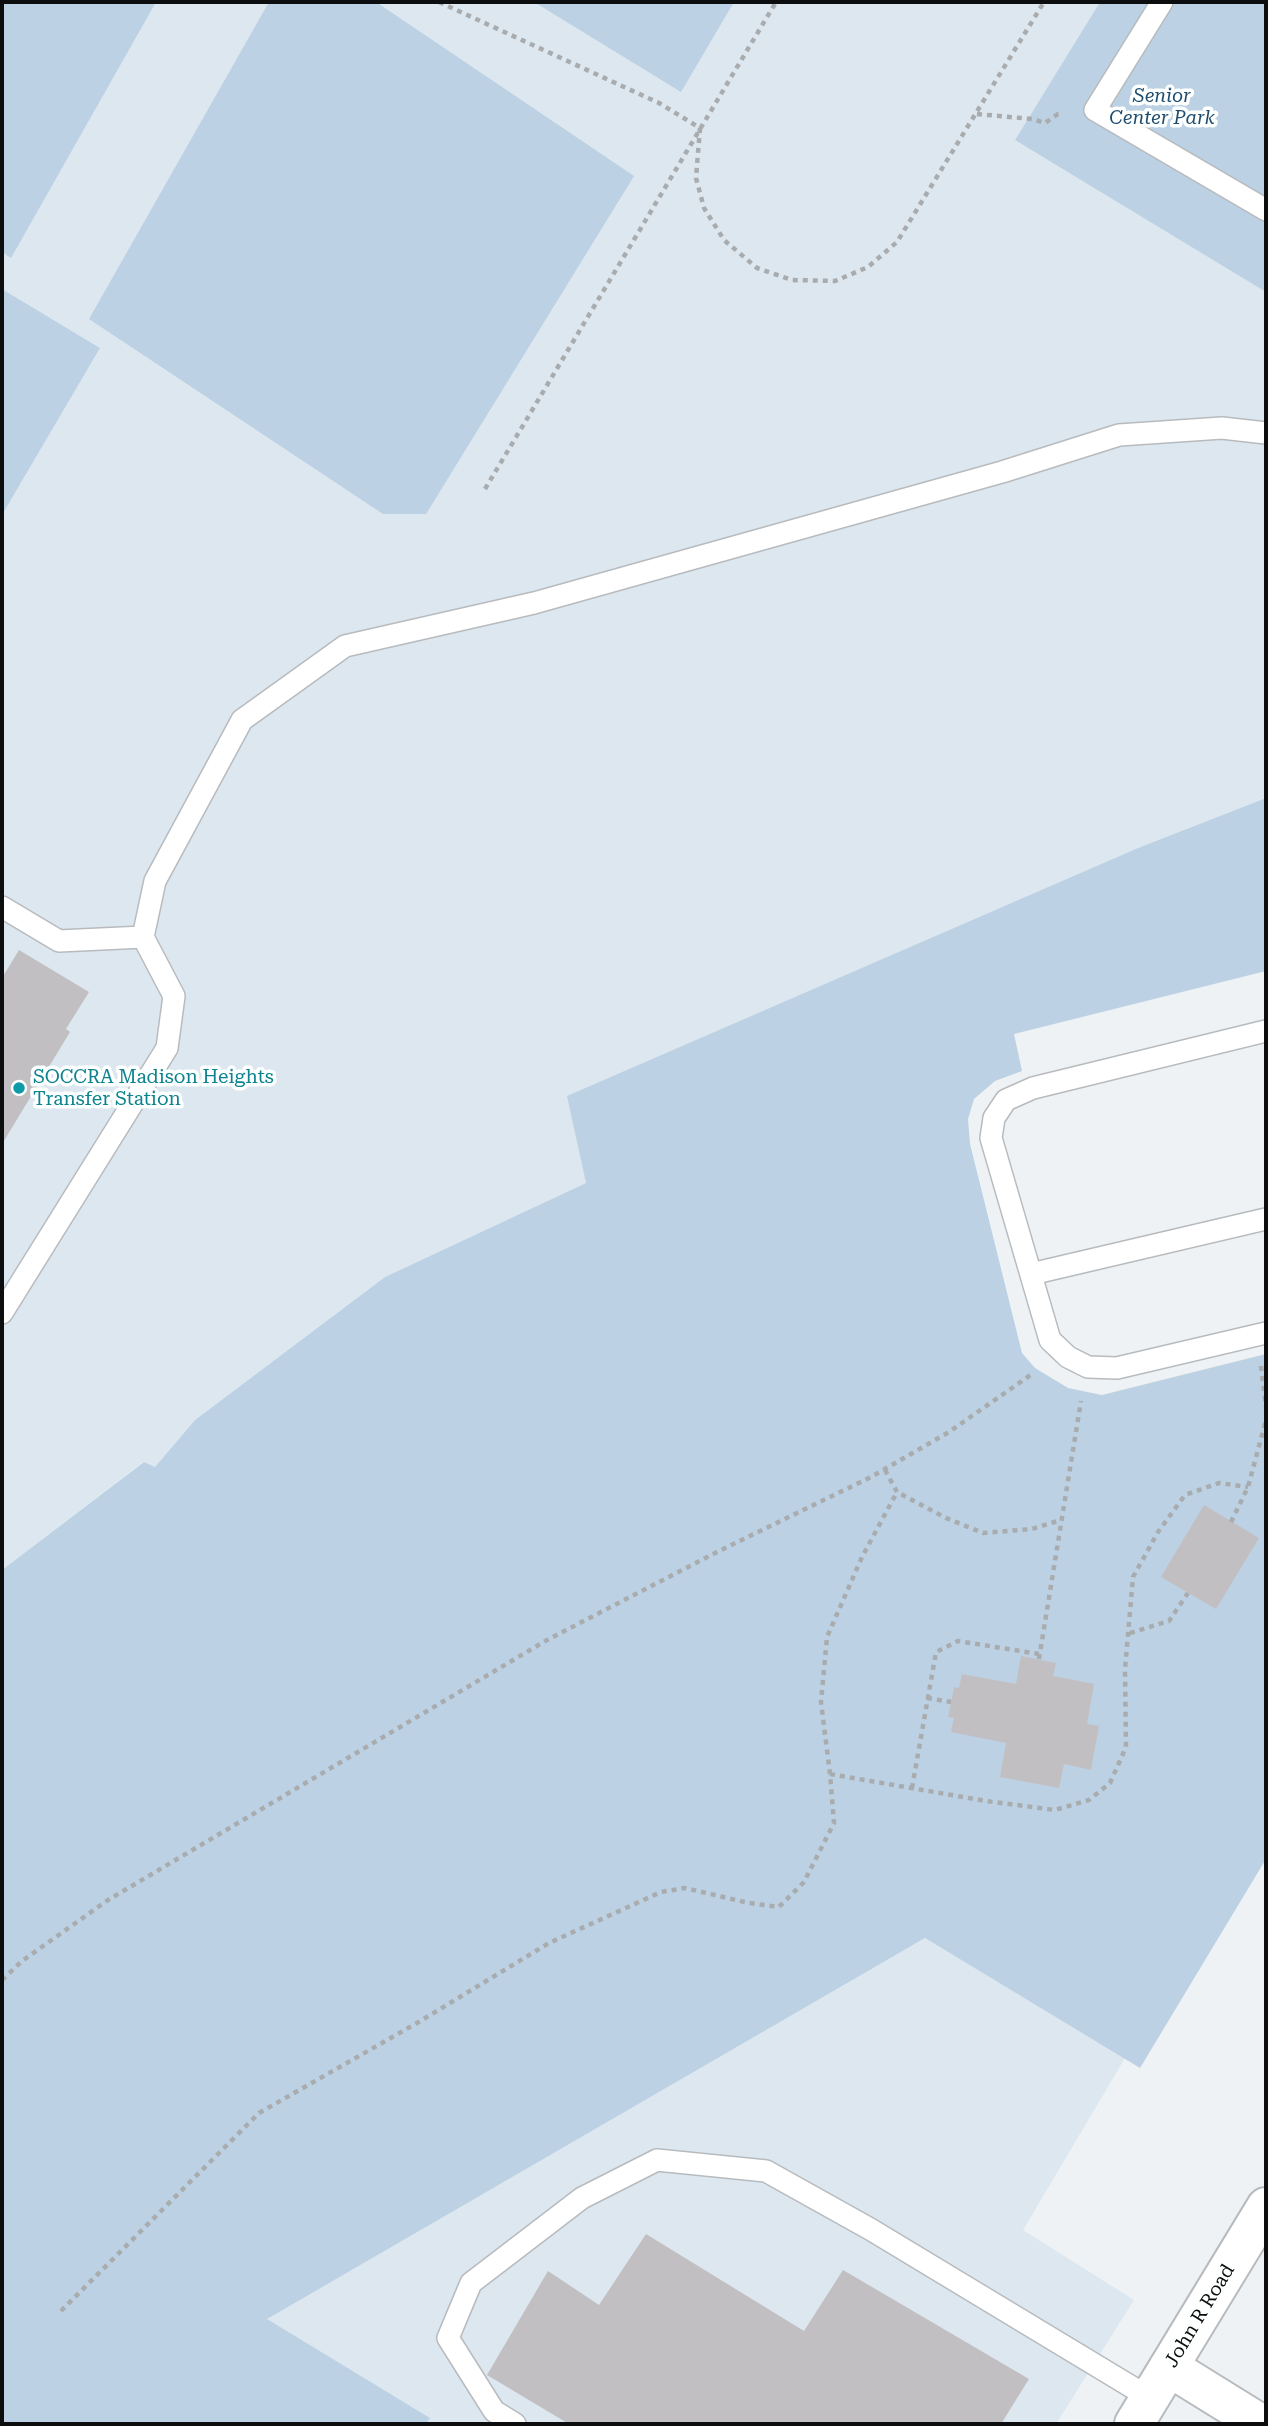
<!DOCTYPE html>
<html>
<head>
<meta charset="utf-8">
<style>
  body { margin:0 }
  #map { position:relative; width:1268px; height:2426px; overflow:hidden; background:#eef2f4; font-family:"Roboto Serif",serif }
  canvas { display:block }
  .frame { position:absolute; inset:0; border:4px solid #0c0d0e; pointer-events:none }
</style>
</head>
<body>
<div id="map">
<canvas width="1268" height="2426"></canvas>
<div class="frame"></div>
</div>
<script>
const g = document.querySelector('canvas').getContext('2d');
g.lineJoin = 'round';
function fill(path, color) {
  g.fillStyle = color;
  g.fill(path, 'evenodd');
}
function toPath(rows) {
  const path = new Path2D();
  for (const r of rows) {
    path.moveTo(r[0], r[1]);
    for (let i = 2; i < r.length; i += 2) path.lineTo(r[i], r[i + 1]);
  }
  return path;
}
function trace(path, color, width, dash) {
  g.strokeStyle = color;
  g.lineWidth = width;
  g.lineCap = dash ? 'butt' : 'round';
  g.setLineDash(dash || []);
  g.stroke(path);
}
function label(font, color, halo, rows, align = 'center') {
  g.font = font + ' "Roboto Serif",serif';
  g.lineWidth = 7;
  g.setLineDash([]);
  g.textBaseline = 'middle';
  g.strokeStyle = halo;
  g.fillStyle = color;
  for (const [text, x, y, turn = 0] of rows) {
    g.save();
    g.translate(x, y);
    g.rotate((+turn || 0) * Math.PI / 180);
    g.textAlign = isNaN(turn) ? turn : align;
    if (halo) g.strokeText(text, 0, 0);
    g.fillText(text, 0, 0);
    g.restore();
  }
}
const built = toPath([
  [2,2,1100,2,1015,140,1266,285,1266,798,1138,848,568,1096,586,1183,385,1277,195,1420,155,1467,143,1462,2,1570,2,515,100,348,2,289],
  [925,1938,1125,2058,1023,2230,1134,2300,1056,2424,426,2424,430,2418,266,2319]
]);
const green = toPath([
  [2,2,156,2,11,258,2,252],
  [269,2,376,2,634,176,426,514,383,514,89,319],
  [534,2,734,2,681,92],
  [1100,2,1266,2,1266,292,1015,140],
  [2,289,100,348,2,515],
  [1266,798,1266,971,1014,1034,1022,1071,995,1081,974,1099,968,1119,970,1144,1022,1353,1035,1368,1068,1388,1102,1395,1266,1354,1266,1859,1140,2068,925,1938,267,2319,430,2418,426,2424,2,2424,2,1570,144,1462,155,1467,195,1420,385,1277,586,1183,567,1096,1138,848]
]);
const building = toPath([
  [19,950,89,992,66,1029,70,1032,2,1144,2,978],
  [1204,1505,1259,1538,1216,1609,1161,1577],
  [1021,1656,1056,1663,1053,1676,1094,1684,1087,1724,1099,1726,1091,1770,1064,1764,1059,1788,1000,1777,1006,1743,951,1732,954,1718,948,1717,954,1687,959,1688,962,1674,1016,1684],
  [646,2234,804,2331,843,2270,1029,2379,1001,2424,569,2424,487,2375,548,2271,599,2305]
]);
const path = toPath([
  [439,2,659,103,700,128],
  [977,114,1032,119,1045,123,1058,114,1063,114],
  [700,128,696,178,704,208,724,240,757,268,792,280,835,281,868,267,897,242,1044,2],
  [485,489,776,2],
  [1261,1366,1266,1407],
  [885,1470,897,1492,946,1518,983,1533,1032,1529,1061,1520],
  [1231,1522,1248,1487,1266,1420],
  [1130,1633,1169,1621,1188,1593],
  [1039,1659,1081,1401],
  [927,1698,951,1702],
  [830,1774,986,1801,1055,1810,1089,1800,1110,1783,1126,1747,1125,1669,1133,1577,1158,1532,1185,1495,1219,1483,1248,1487],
  [912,1788,936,1652,958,1641,1039,1654],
  [2,1980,22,1961,108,1900,547,1640,717,1552,871,1477,949,1432,1032,1374],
  [61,2311,259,2113,417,2023,549,1943,661,1892,685,1888,749,1903,779,1907,804,1882,834,1823,830,1774,821,1702,827,1637,862,1557,897,1492]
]);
const service = toPath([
  [1162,2,1095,110,1266,210],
  [2,907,59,941,143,937],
  [1266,1031,1033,1088,1006,1100,994,1118,991,1138,1050,1340,1068,1357,1088,1367,1117,1368,1266,1333],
  [1031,1274,1266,1219],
  [2,1313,167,1048,174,996,143,937,155,881,242,720,345,646,534,603,1002,472,1119,435,1222,428,1266,433],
  [515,2424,494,2411,448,2338,471,2283,582,2198,657,2160,766,2171,870,2229,1150,2398]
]);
const minor = toPath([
  [1169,2367,1261,2424]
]);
const secondary = toPath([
  [1134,2424,1266,2207]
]);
const markers = [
  [19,1088,7,"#0f9aa8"]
];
const parkNames = [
  ["Senior",1162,96],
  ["Center Park",1162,118]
];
const cultureNames = [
  ["SOCCRA Madison Heights",33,1077],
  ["Transfer Station",33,1099]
];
const streetNames = [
  ["John R Road",1200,2316,-59]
];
fill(built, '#dde7ef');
fill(green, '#bcd1e3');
fill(building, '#c2bfc2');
trace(service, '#b8bbbe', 24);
trace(minor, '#b8bbbe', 42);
trace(secondary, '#b8bbbe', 42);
trace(path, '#a9acae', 4.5, [5, 5]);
trace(service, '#fff', 21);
trace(minor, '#fff', 38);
trace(secondary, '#fff', 38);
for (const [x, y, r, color] of markers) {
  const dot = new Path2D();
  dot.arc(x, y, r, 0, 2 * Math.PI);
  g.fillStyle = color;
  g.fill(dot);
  trace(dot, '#feffff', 2.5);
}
label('italic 19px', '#1f4c6d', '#feffff', parkNames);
label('19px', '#0d838f', '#feffff', cultureNames, 'left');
label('19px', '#0c0d0e', '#feffff', streetNames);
</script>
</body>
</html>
